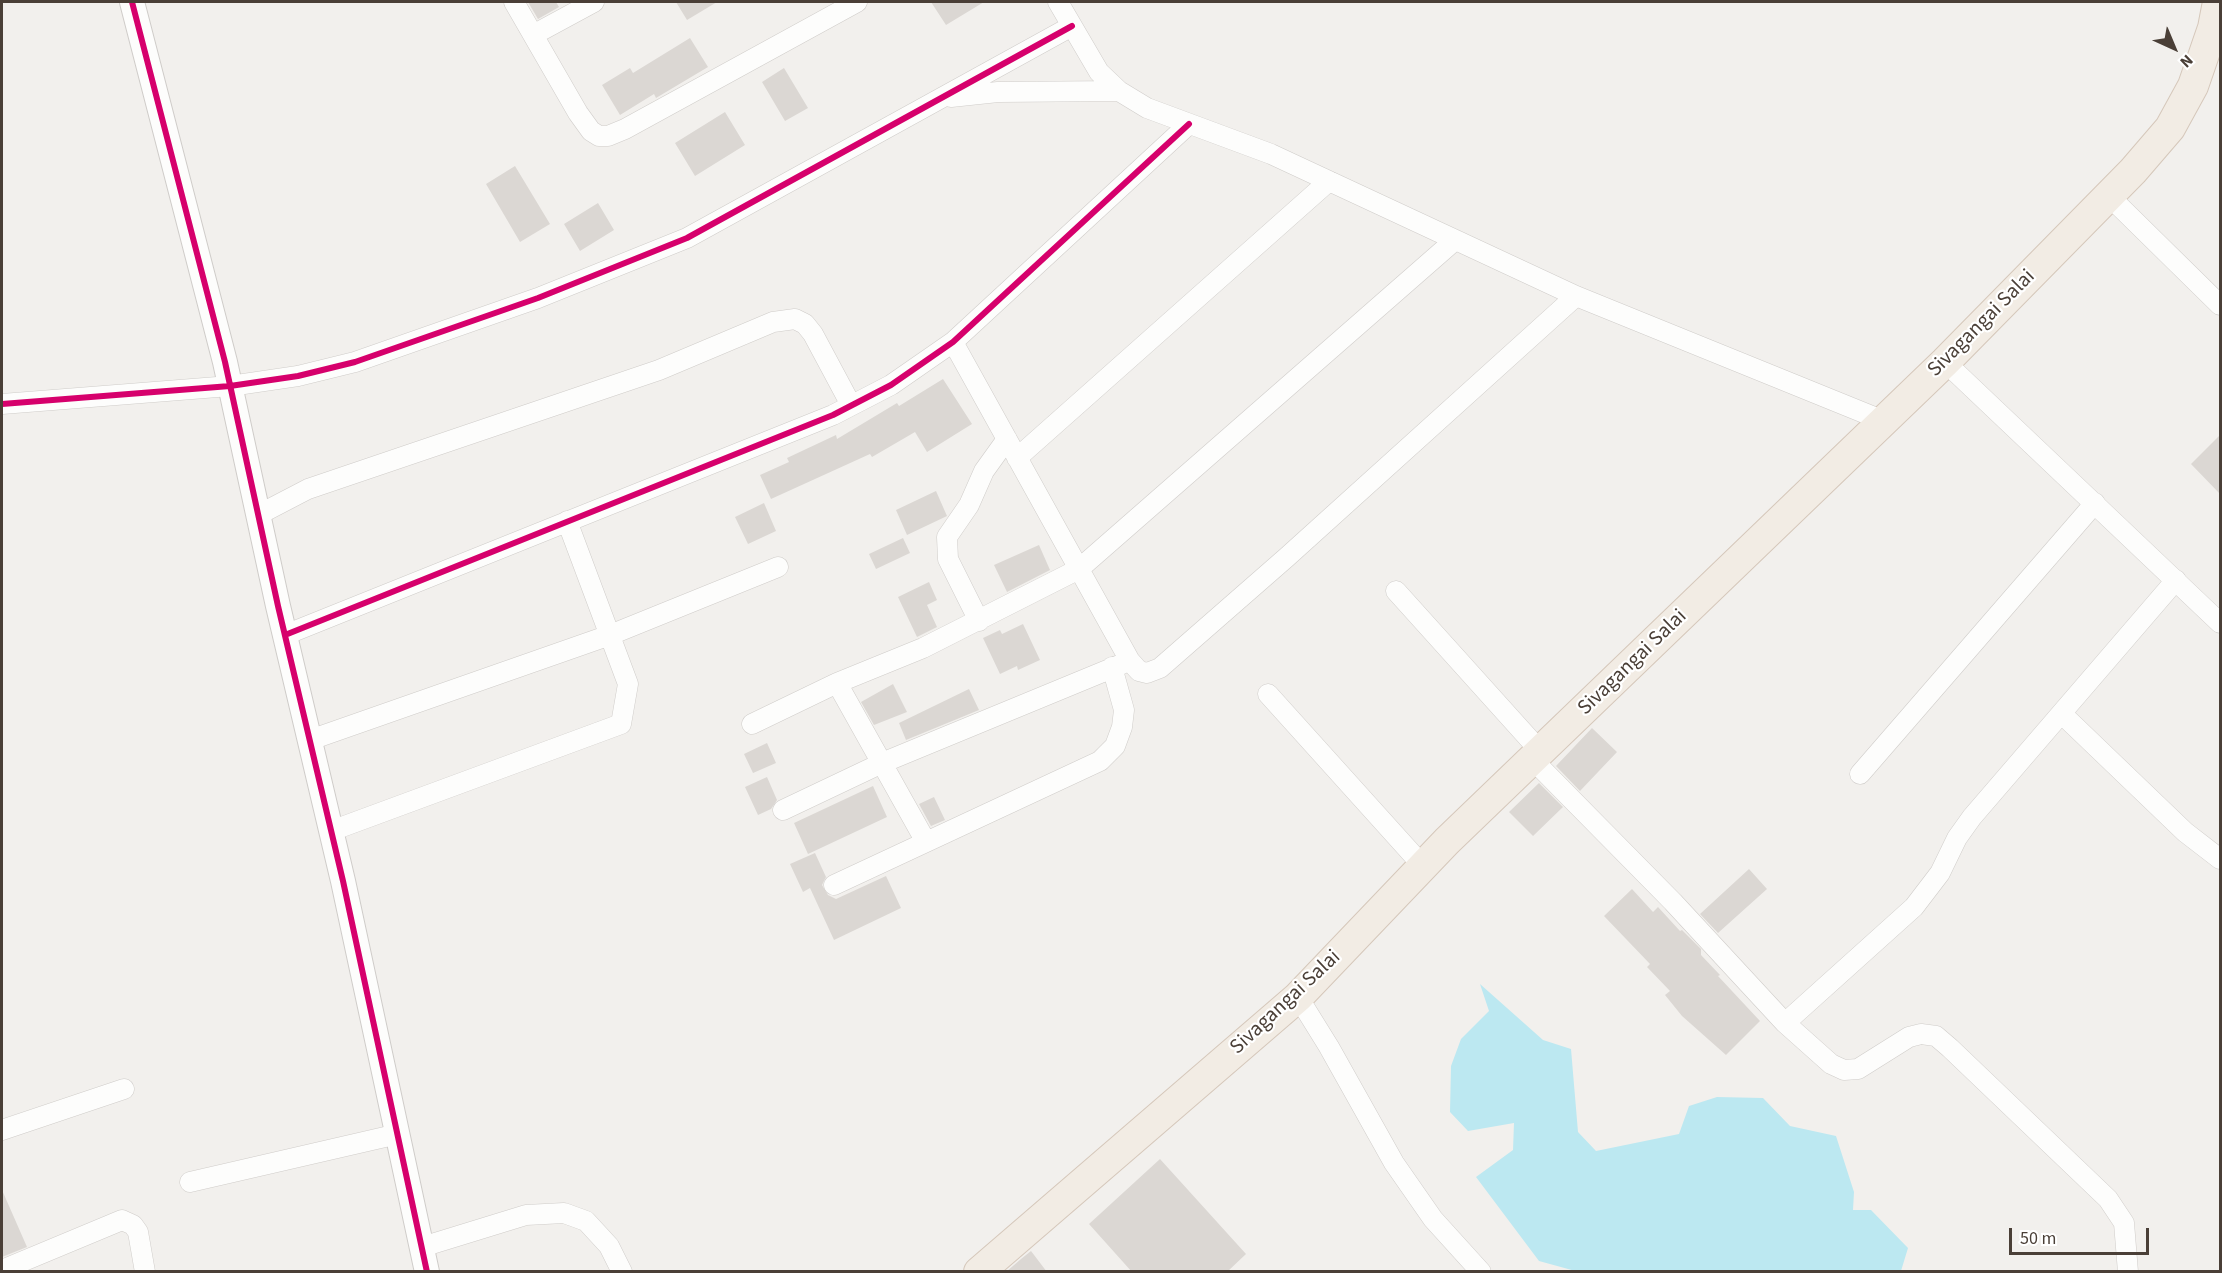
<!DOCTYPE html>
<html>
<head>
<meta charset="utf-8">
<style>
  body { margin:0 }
  #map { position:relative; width:2222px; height:1273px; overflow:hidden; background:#f2f0ed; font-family:"Source Sans 3",sans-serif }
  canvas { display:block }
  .frame { position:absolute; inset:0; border:3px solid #4a3f37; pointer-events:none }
  .north { position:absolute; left:2144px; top:18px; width:60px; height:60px; -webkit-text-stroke:4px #fff; paint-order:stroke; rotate:136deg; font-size:16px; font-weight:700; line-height:24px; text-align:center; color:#4a3f37 }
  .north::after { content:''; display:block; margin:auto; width:21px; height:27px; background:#4a3f37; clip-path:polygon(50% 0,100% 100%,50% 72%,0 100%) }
  .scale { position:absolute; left:2009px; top:1228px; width:140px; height:27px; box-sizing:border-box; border:3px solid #4a3f37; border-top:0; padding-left:8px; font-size:18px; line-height:21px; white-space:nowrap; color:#4a3f37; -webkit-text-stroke:4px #fff; paint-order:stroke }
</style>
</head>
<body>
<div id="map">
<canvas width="2222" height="1273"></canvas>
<div class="frame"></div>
<div class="north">N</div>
<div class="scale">50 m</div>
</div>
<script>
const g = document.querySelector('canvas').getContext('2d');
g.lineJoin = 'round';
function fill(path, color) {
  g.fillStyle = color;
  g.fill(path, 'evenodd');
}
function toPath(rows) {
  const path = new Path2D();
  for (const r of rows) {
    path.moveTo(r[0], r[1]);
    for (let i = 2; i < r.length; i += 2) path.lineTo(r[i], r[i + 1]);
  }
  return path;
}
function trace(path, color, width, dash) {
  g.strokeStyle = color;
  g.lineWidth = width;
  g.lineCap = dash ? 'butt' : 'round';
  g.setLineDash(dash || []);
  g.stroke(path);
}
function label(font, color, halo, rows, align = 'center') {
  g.font = font + ' "Source Sans 3",sans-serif';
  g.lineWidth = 4.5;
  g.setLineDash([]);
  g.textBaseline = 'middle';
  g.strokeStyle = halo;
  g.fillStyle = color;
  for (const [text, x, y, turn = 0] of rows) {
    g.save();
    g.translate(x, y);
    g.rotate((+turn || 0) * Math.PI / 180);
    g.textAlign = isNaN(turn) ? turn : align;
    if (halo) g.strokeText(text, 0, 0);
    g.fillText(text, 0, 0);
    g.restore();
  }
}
const water = toPath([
  [1480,984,1543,1040,1571,1049,1578,1132,1596,1151,1679,1134,1689,1106,1717,1097,1763,1098,1790,1126,1836,1136,1854,1192,1853,1210,1871,1210,1908,1248,1901,1271,1579,1272,1539,1261,1476,1177,1513,1150,1514,1123,1468,1131,1450,1112,1451,1066,1461,1039,1489,1011]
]);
const building = toPath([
  [528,2,556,2,559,7,538,19],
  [676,2,717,2,687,20],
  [931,2,984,2,946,25],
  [690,38,708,67,656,98,654,94,620,115,602,85,630,68,633,73],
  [784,68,808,108,785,121,762,82],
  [725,112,745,145,695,176,675,143],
  [515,166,550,224,520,242,486,184],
  [598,203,614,230,580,251,564,224],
  [943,379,972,424,927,452,915,432,872,457,870,454,771,499,760,475,789,462,787,458,836,435,837,439,897,403,899,406],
  [2220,435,2220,494,2191,464],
  [936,491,947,516,907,535,896,510],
  [764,503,776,531,748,544,735,517],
  [903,538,910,553,876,569,869,554],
  [1039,545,1050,570,1007,592,994,565],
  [929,582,937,600,927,605,937,627,917,637,898,597],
  [1023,624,1040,660,1018,670,1017,666,1000,674,983,638,1000,630,1002,634],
  [893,684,907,712,874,725,861,702],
  [969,689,979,710,906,740,899,723],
  [1592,728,1617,752,1580,791,1556,766],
  [767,743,776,763,753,773,744,754],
  [767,777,777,800,771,809,758,815,745,787],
  [1539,783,1563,807,1533,836,1509,812],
  [873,786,887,817,808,854,794,823],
  [934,797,945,820,931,826,919,804],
  [815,853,826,877,822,885,828,895,836,899,886,876,901,908,834,940,810,888,803,892,790,864],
  [1749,869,1767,889,1718,933,1700,914],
  [1632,889,1653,912,1658,907,1680,931,1682,930,1701,949,1701,955,1720,975,1718,976,1760,1021,1726,1055,1682,1016,1665,995,1670,991,1647,967,1650,964,1604,916],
  [1160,1159,1246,1254,1227,1272,1132,1272,1089,1224],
  [2,1190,27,1247,2,1257],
  [1031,1251,1047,1272,1006,1272,1021,1259]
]);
const minor = toPath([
  [514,2,578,113,591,131,599,136,608,136,625,129,857,2],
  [1058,2,1099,72,1119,91,1147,108,1271,154,1576,296,1884,421],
  [533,35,594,2],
  [951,97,998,92,1119,91],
  [2108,195,2220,305],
  [953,342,1130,661,1139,671,1147,673,1160,668,1287,557,1576,296],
  [1945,362,2220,623],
  [2,404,230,386,298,376,355,362,538,298,687,238,1072,26],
  [1017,458,1329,181],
  [258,515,308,489,659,370,773,322,795,319,805,324,813,334,851,405],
  [1396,591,1541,752],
  [979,621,948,559,947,537,969,505,984,471,1007,439],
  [285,635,833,415,891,385,953,342,1189,124],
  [837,683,926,842],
  [1268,694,1423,866],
  [2062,714,2185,832,2220,859],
  [752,724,837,683,923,648,1079,569,1455,240],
  [310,740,610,635,778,567],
  [1533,760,1673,902,1785,1023,1831,1064,1844,1070,1858,1069,1909,1037,1921,1034,1936,1036,1950,1048,2108,1199,2124,1223,2128,1272],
  [1860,774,2095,503],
  [783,810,882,763,1122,664],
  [331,831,621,724,628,684,567,521],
  [834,885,1100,761,1115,746,1122,727,1124,710,1112,667],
  [1298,997,1329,1047,1394,1163,1433,1219,1481,1272],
  [1785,1023,1914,907,1940,873,1957,838,1972,817,2176,580],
  [2,1130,124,1089],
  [190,1182,398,1134],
  [422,1247,526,1215,564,1213,586,1221,609,1246,622,1272],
  [2,1270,122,1220,133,1225,138,1232,145,1272]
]);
const tertiary = toPath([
  [132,2,225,362,278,606,343,881,427,1272]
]);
const primary = toPath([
  [979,1272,1298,997,1447,841,1945,362,2133,171,2170,128,2193,86,2213,28,2218,2]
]);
const cycleway = toPath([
  [132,2,225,362,278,606,343,881,427,1272],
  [2,404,230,386,298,376,355,362,538,298,687,238,1072,26],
  [285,635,833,415,891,385,953,342,1189,124]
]);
const streetNames = [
  ["Sivagangai Salai",1982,324,-45],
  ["Sivagangai Salai",1633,663,-44],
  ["Sivagangai Salai",1286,1003,-43]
];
fill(water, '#bce8f1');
fill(building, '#dbd7d3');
trace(minor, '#cfccc9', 21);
trace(tertiary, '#cfccc9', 26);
trace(primary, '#d5c7ba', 32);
trace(minor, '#fdfdfc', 20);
trace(tertiary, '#fdfdfc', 24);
trace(primary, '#f2ece4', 30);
trace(cycleway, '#d6006c', 6);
label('21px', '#4a3f37', '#fff', streetNames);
</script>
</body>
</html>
